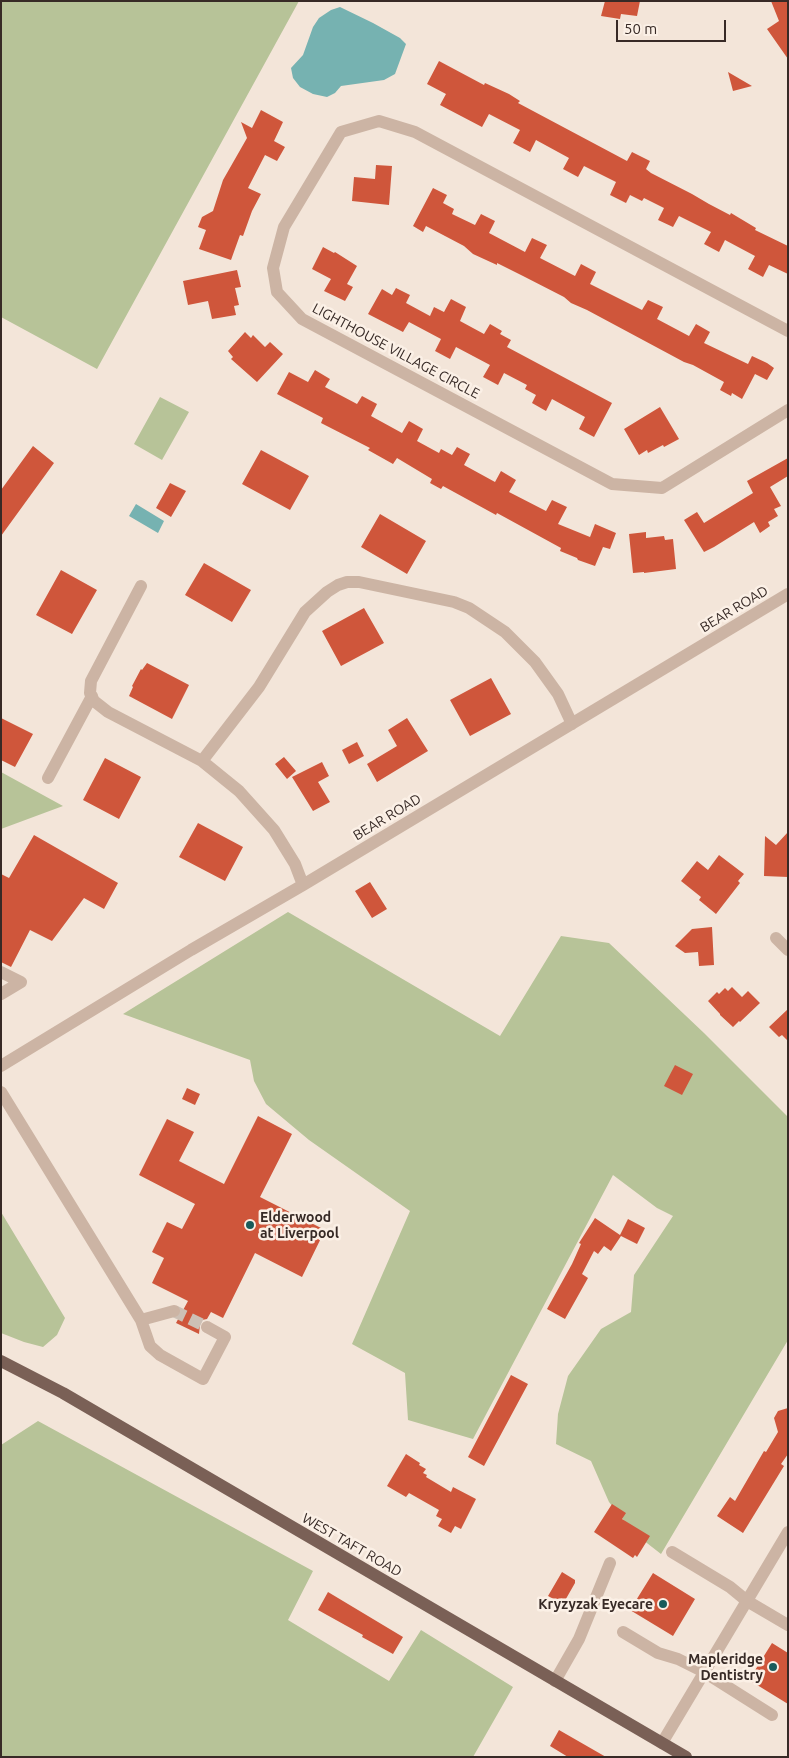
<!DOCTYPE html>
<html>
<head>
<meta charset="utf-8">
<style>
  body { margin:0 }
  #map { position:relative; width:789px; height:1758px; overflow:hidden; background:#f3e5d9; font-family:Ubuntu,sans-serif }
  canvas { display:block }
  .frame { position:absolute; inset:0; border:2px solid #372a26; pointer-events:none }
  .scale { position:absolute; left:616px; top:20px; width:110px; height:22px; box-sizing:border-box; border:2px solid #372a26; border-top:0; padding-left:6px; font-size:15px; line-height:18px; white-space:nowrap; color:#372a26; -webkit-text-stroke:4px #fbf0e6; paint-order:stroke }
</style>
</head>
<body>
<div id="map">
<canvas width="789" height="1758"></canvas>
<div class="frame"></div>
<div class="scale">50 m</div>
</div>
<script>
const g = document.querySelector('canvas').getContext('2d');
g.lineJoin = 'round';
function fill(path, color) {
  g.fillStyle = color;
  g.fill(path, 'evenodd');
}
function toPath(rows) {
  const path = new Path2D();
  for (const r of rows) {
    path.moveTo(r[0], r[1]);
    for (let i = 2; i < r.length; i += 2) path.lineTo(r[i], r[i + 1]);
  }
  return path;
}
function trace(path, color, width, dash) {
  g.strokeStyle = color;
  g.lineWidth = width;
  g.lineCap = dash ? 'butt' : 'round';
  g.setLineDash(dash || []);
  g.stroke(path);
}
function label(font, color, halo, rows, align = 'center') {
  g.font = font + ' Ubuntu,sans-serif';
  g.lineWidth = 5;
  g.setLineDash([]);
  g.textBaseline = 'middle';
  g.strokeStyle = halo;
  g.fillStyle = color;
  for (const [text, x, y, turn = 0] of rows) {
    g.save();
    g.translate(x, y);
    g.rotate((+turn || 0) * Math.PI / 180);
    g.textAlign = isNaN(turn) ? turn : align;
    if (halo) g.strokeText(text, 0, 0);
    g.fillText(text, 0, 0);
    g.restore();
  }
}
const green = toPath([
  [1,1,299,1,97,369,1,317],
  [160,397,189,412,162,460,134,444],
  [1,772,63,806,1,829],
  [288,912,500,1036,561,936,609,943,704,1033,788,1117,788,1340,661,1554,634,1533,609,1502,591,1461,556,1444,558,1414,568,1376,601,1329,631,1312,634,1275,673,1216,657,1208,613,1175,473,1439,408,1420,405,1373,352,1344,410,1211,309,1140,266,1104,254,1081,250,1060,123,1014],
  [1,1212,65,1318,57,1335,43,1347,24,1342,1,1333],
  [38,1421,313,1571,288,1620,389,1681,421,1630,513,1687,473,1757,1,1757,1,1445]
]);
const water = toPath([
  [340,7,373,23,400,38,406,44,395,74,384,80,341,86,335,93,327,97,313,94,300,87,293,78,291,68,303,55,313,27,319,18,331,10],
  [136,504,164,521,158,533,129,516]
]);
const building = toPath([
  [605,1,640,1,637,16,621,14,620,19,601,16],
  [771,1,788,1,788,59,767,29,779,21],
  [439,61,484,85,485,83,509,94,520,101,518,103,627,161,632,152,650,161,646,169,651,173,692,194,709,204,730,215,731,213,756,228,755,230,788,246,788,274,769,265,763,277,748,269,755,256,725,240,719,252,704,244,711,232,679,216,673,227,658,220,664,208,644,198,642,201,630,195,626,203,610,195,616,182,584,166,578,177,563,169,569,158,536,140,530,152,513,143,520,130,489,114,482,127,440,105,446,94,427,84],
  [728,72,752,86,733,91],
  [261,110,283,122,274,141,285,147,277,161,265,155,248,188,261,194,252,211,243,236,240,235,231,260,199,249,206,230,198,227,202,217,213,211,223,180,247,138,241,122,252,128],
  [376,165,392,166,389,205,352,201,354,177,375,179],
  [433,188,447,195,443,203,454,209,452,214,475,225,481,214,495,221,489,233,525,252,532,238,547,245,540,258,575,276,581,264,596,272,590,284,642,310,648,300,663,307,657,319,689,336,696,324,710,332,704,343,748,364,752,356,767,363,774,368,767,380,755,374,742,399,732,393,731,396,720,390,724,382,693,365,684,362,587,310,571,303,564,297,523,276,497,263,497,265,473,254,464,246,426,226,423,232,413,226],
  [323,247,334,253,335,252,357,266,347,284,353,287,345,301,324,291,331,279,312,269],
  [237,270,241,287,235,288,239,305,234,306,236,315,212,319,208,301,188,305,183,281],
  [396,288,410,295,406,303,430,316,434,307,444,312,451,299,466,307,460,321,484,334,490,324,502,331,500,334,511,340,507,347,612,403,594,437,579,429,585,417,552,399,546,411,532,403,536,395,525,389,527,385,504,373,498,385,483,377,490,365,456,347,450,359,435,351,441,339,409,322,403,332,368,314,382,289,392,295],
  [245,332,251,338,253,335,265,347,270,342,283,354,257,382,231,359,233,357,228,351],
  [315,370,330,379,325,387,357,404,362,396,377,404,371,416,402,433,409,421,423,429,417,441,439,453,441,449,452,455,457,447,470,454,464,465,495,482,501,471,516,480,509,492,546,511,552,500,567,507,558,524,590,537,595,524,616,533,610,549,603,547,595,566,578,560,577,558,560,551,561,548,497,513,496,515,443,486,441,489,430,483,432,479,397,458,393,464,368,450,370,448,321,423,323,418,277,394,289,372,308,382],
  [660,407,679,439,664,447,663,445,648,453,647,450,639,455,624,429],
  [33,446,54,463,1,536,1,490],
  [261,450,309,476,290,510,242,484],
  [788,458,788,476,770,487,781,506,774,509,778,516,768,522,770,526,760,533,754,522,714,547,704,552,684,520,697,512,704,523,753,493,747,481],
  [170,483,186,491,171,517,156,508],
  [380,514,426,541,407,574,361,547],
  [646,532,646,538,664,536,665,540,673,539,676,569,644,573,644,572,633,573,629,534],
  [204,563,251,590,232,622,185,595],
  [61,570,97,590,72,634,36,615],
  [364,608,384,643,341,666,322,631],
  [147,663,189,685,172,719,129,696,133,687,132,686,141,669,142,670],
  [491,678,511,714,470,736,450,700],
  [1,718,33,734,15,767,1,760],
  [407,718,428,751,377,782,367,764,397,746,388,730],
  [357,742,364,756,349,764,342,750],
  [284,757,296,771,287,779,275,764],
  [105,758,141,777,119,819,83,800],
  [322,762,329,776,318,782,330,802,313,811,292,777],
  [198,823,243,847,225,881,179,857],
  [788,832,788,877,764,876,765,836,776,845],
  [34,835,118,883,104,909,84,898,52,941,30,930,11,967,1,962,1,874,9,878],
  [719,855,744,874,738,881,740,883,716,914,699,900,701,897,681,881,697,861,708,870],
  [370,882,387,909,372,918,355,891],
  [712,927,714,965,699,966,698,952,685,953,675,946,692,929],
  [732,987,742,997,748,991,760,1003,740,1022,739,1021,733,1027,720,1015,720,1014,708,1001,717,992,719,994,725,988,728,991],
  [788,1009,788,1041,782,1035,779,1037,769,1027],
  [675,1065,693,1074,682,1095,664,1086],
  [187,1088,200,1094,195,1105,182,1099],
  [258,1116,292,1134,260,1197,325,1230,302,1277,255,1253,223,1318,211,1312,207,1319,202,1320,200,1324,199,1334,176,1323,188,1301,152,1283,164,1258,152,1252,167,1222,182,1229,195,1204,139,1175,167,1119,194,1132,179,1161,224,1184],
  [595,1218,620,1235,628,1219,645,1228,637,1244,621,1236,611,1251,604,1246,598,1254,594,1251,582,1274,588,1278,565,1319,547,1309,572,1264,581,1244,579,1243],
  [511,1375,528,1384,484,1466,468,1457],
  [788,1408,788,1454,781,1464,784,1466,743,1533,717,1516,730,1497,735,1501,764,1451,766,1452,778,1432,774,1418,778,1411],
  [406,1454,420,1463,419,1465,426,1469,423,1473,427,1475,426,1477,451,1492,453,1487,476,1499,461,1529,455,1526,451,1533,438,1526,442,1519,436,1516,439,1510,409,1493,406,1497,387,1486],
  [612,1504,626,1513,622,1519,650,1536,637,1557,635,1555,633,1558,594,1532],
  [562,1572,575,1580,575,1583,563,1604,548,1596],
  [653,1573,695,1599,673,1636,630,1610],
  [328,1592,403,1637,393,1654,362,1637,363,1635,318,1610],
  [772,1643,788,1653,788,1704,749,1680],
  [559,1730,606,1757,568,1757,550,1746]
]);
const minorTunnel = toPath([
  [174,1311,207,1327]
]);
const minor = toPath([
  [788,331,415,132,379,121,341,132,284,227,273,268,277,292,302,319,612,484,662,488,788,410],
  [141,586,91,681,90,693,94,701,108,712,202,761,239,791,274,830,295,864,303,885],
  [202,761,259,687,305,612,327,592,338,585,347,582,359,582,454,602,469,608,505,632,535,662,558,694,572,724],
  [48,778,92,696],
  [776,938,788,950],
  [1,972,21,982,1,994],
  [1,1066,191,950,303,885,788,594],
  [1,1092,141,1320,150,1346,160,1355,203,1379,225,1337,207,1327],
  [141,1320,174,1311],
  [672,1552,730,1587,747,1601,788,1625],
  [623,1632,658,1653,678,1659,704,1672,772,1715],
  [555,1681,579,1639,610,1563],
  [662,1743,788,1532]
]);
const major = toPath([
  [1,1361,63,1393,686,1757]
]);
const markers = [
  [250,1225,5,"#195b5b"],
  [663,1604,5,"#195b5b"],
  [773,1667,5,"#195b5b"]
];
const streetNames = [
  ["LIGHTHOUSE VILLAGE CIRCLE",396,351,28],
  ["BEAR ROAD",734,609,-31],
  ["BEAR ROAD",387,817,-31],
  ["WEST TAFT ROAD",352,1545,30]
];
const poiNames = [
  ["Elderwood",260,1217,"left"],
  ["at Liverpool",260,1233,"left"],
  ["Kryzyzak Eyecare",653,1604],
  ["Mapleridge",763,1659],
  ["Dentistry",763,1675]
];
fill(green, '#b7c398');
fill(water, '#76b2b1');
fill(building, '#cf563b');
trace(minorTunnel, '#cdc0b5', 12, [12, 6]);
trace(minor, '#ccb4a4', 12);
trace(major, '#7a6056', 12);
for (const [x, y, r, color] of markers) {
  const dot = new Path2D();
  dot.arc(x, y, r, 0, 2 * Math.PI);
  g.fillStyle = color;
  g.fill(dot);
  trace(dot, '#fbf0e6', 2);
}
label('14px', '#372a26', '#fbf0e6', streetNames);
label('bold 14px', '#372a26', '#fbf0e6', poiNames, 'right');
</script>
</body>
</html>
